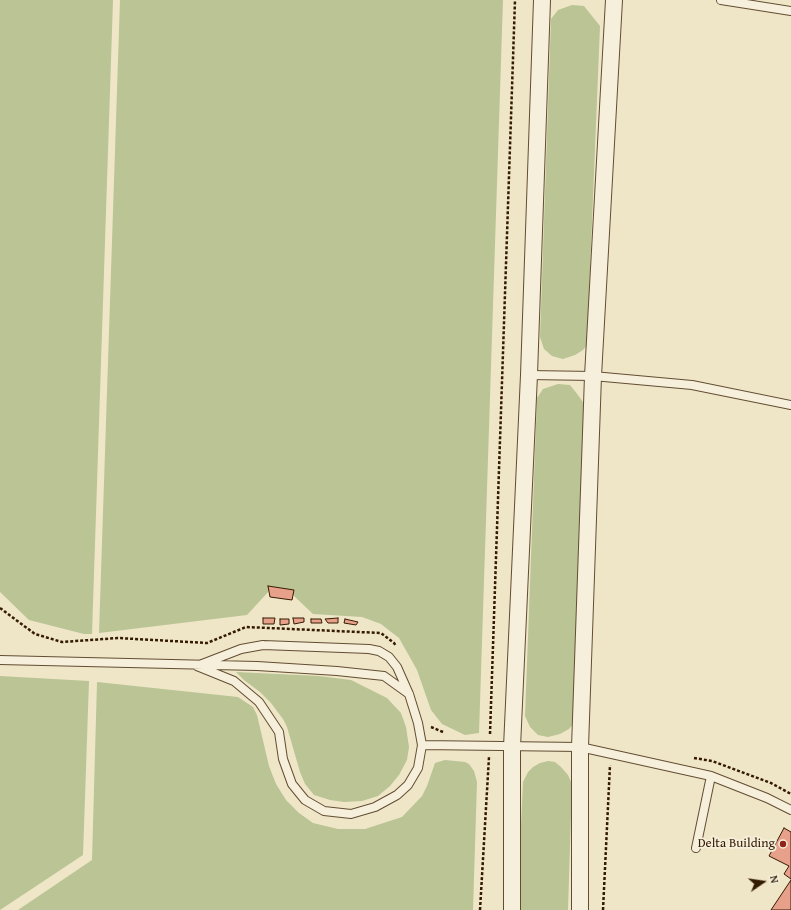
<!DOCTYPE html>
<html>
<head>
<meta charset="utf-8">
<style>
  body { margin:0 }
  #map { position:relative; width:791px; height:910px; overflow:hidden; background:#efe6c8; font-family:"Gentium Book Plus",serif }
  canvas { display:block }
  .north { position:absolute; left:743px; top:862px; width:40px; height:40px; -webkit-text-stroke:3px #f5efdb; paint-order:stroke; rotate:77deg; font-size:11px; font-weight:700; line-height:16px; text-align:center; color:#341a00 }
  .north::after { content:''; display:block; margin:auto; width:14px; height:18px; background:#341a00; clip-path:polygon(50% 0,100% 100%,50% 72%,0 100%) }
</style>
</head>
<body>
<div id="map">
<canvas width="791" height="910"></canvas>
<div class="north">N</div>
</div>
<script>
const g = document.querySelector('canvas').getContext('2d');
g.lineJoin = 'round';
function fill(path, color) {
  g.fillStyle = color;
  g.fill(path, 'evenodd');
}
function toPath(rows) {
  const path = new Path2D();
  for (const r of rows) {
    path.moveTo(r[0], r[1]);
    for (let i = 2; i < r.length; i += 2) path.lineTo(r[i], r[i + 1]);
  }
  return path;
}
function trace(path, color, width, dash) {
  g.strokeStyle = color;
  g.lineWidth = width;
  g.lineCap = dash ? 'butt' : 'round';
  g.setLineDash(dash || []);
  g.stroke(path);
}
function label(font, color, halo, rows, align = 'center') {
  g.font = font + ' "Gentium Book Plus",serif';
  g.lineWidth = 3.5;
  g.setLineDash([]);
  g.textBaseline = 'middle';
  g.strokeStyle = halo;
  g.fillStyle = color;
  for (const [text, x, y, turn = 0] of rows) {
    g.save();
    g.translate(x, y);
    g.rotate((+turn || 0) * Math.PI / 180);
    g.textAlign = isNaN(turn) ? turn : align;
    if (halo) g.strokeText(text, 0, 0);
    g.fillText(text, 0, 0);
    g.restore();
  }
}
const green = toPath([
  [0,0,113,0,92,634,84,634,29,620,0,592],
  [120,0,503,0,479,733,465,735,442,724,431,710,417,670,399,638,381,624,362,617,313,614,293,595,294,590,268,586,269,591,247,615,99,633],
  [572,5,584,6,600,26,587,345,583,350,575,355,563,359,552,356,544,349,540,337,551,19,558,10],
  [558,384,570,385,578,395,585,405,585,418,573,724,569,729,560,734,548,737,538,735,530,727,525,716,537,398,543,389],
  [236,672,319,676,351,680,387,698,401,713,406,727,409,747,407,760,399,775,390,786,378,796,362,801,344,802,330,800,314,795,305,784,300,772,287,727,283,719,271,703,260,692,244,680],
  [0,676,89,681,83,855,0,910],
  [97,682,238,697,253,707,257,715,269,766,276,784,286,800,299,813,313,823,338,829,365,829,402,817,422,796,427,786,435,763,445,760,465,762,469,764,474,771,477,782,473,910,18,910,92,860],
  [548,761,555,762,561,767,568,775,572,784,568,910,517,910,523,782,528,772,533,767,540,763]
]);
const building = toPath([
  [268,586,294,590,292,600,270,597,268,586],
  [263,618,275,618,274,624,263,624,263,618],
  [293,618,304,618,304,622,294,624,293,618],
  [338,618,338,623,328,623,325,619,338,618],
  [280,619,289,619,289,624,280,625,280,619],
  [311,619,321,619,322,623,311,623,311,619],
  [345,619,358,622,356,625,344,623,345,619],
  [784,828,791,832,791,879,784,874,789,866,769,856,784,828],
  [791,880,791,910,771,910,791,880]
]);
const path = toPath([
  [0,608,35,634,62,642,118,638,207,643,246,627,381,633,394,643,396,646],
  [431,727,443,732],
  [490,734,515,0],
  [694,758,712,761,771,783,791,794],
  [480,910,489,757],
  [603,910,610,765]
]);
const service = toPath([
  [721,0,791,11],
  [529,375,593,376,692,385,791,405],
  [263,645,369,649,379,651,389,657,397,667,409,694,418,723,422,745,418,768,408,785,397,795,375,807,351,814,324,811,305,800,292,784,283,759,279,732,259,702,234,681,197,666,241,649,263,645],
  [0,660,257,666,337,671,384,676,409,694],
  [422,745,580,747,711,776,767,798,791,810],
  [696,848,711,776]
]);
const minor = toPath([
  [512,910,512,747,529,375,542,0],
  [580,910,580,747,593,376,614,0]
]);
const markers = [
  [783,844,4,"#8f2418"]
];
const poiNames = [
  ["Delta Building",775,844]
];
fill(green, '#bac495');
fill(building, '#e7a18a');
trace(building, '#341a00', 1);
trace(service, '#634d32', 10);
trace(minor, '#634d32', 18);
trace(path, '#341a00', 2.5, [3, 2]);
trace(service, '#f5efdb', 8);
trace(minor, '#f5efdb', 16);
for (const [x, y, r, color] of markers) {
  const dot = new Path2D();
  dot.arc(x, y, r, 0, 2 * Math.PI);
  g.fillStyle = color;
  g.fill(dot);
  trace(dot, '#f5efdb', 1.5);
}
label('13px', '#341a00', '#f5efdb', poiNames, 'right');
</script>
</body>
</html>
